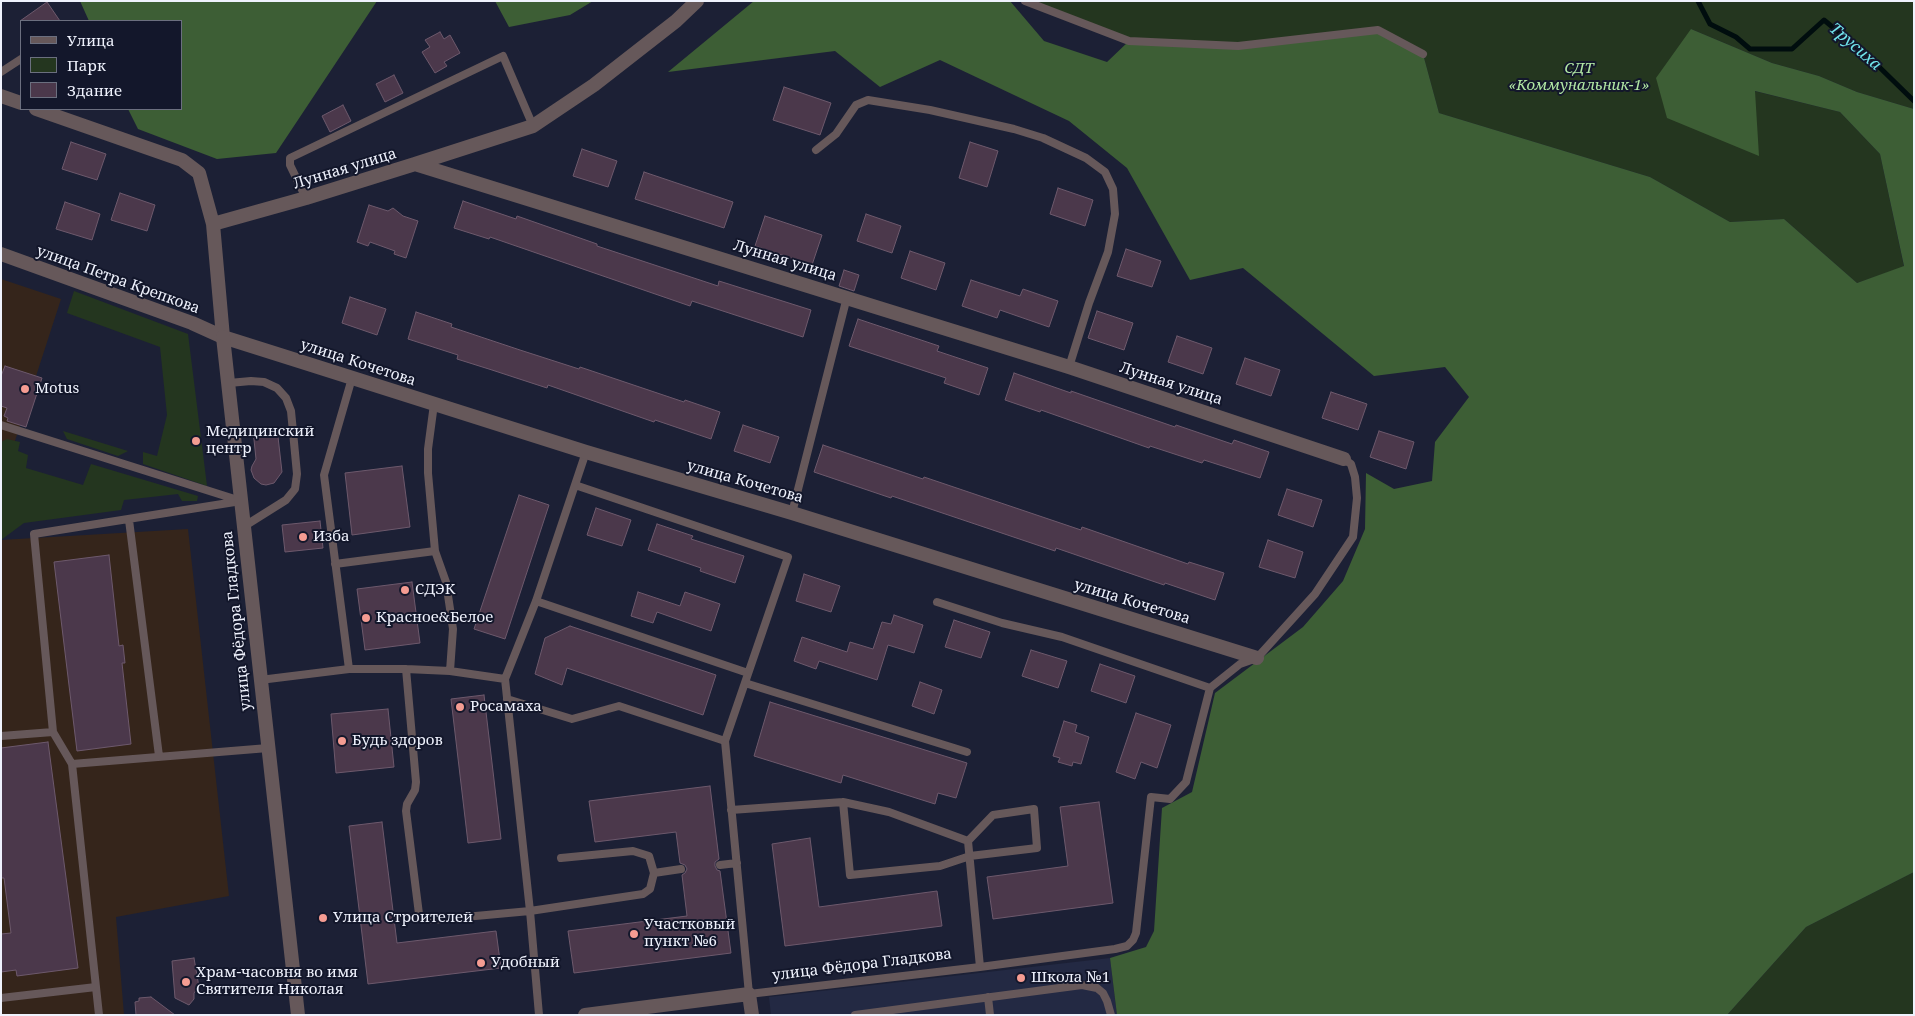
<!DOCTYPE html>
<html>
<head>
<meta charset="utf-8">
<style>
  body { margin:0 }
  #map { position:relative; width:1915px; height:1016px; overflow:hidden; background:#1c2035; font-family:"Noto Serif",serif }
  canvas { display:block }
  .frame { position:absolute; inset:0; border:2px solid #eff2fd; pointer-events:none }
  .legend { position:absolute; left:20px; top:20px; width:162px; height:90px; box-sizing:border-box; background:#13172b; border:1px solid #6b6f7f; margin:0; padding:6px 9px; list-style:none; font-size:15px; color:#eff2fd }
  .legend li { display:flex; align-items:center; gap:10px; height:25px }
  .legend b { width:25px; border:1px solid #6b6f7f }
</style>
</head>
<body>
<div id="map">
<canvas width="1915" height="1016"></canvas>
<div class="frame"></div>
<ul class="legend">
<li><b style="height:6px;background:#66585a"></b>Улица</li>
<li><b style="height:14px;background:#24361f"></b>Парк</li>
<li><b style="height:14px;background:#4b384b"></b>Здание</li>
</ul>
</div>
<script>
const g = document.querySelector('canvas').getContext('2d');
g.lineJoin = 'round';
function fill(path, color) {
  g.fillStyle = color;
  g.fill(path, 'evenodd');
}
function toPath(rows) {
  const path = new Path2D();
  for (const r of rows) {
    path.moveTo(r[0], r[1]);
    for (let i = 2; i < r.length; i += 2) path.lineTo(r[i], r[i + 1]);
  }
  return path;
}
function trace(path, color, width, dash) {
  g.strokeStyle = color;
  g.lineWidth = width;
  g.lineCap = dash ? 'butt' : 'round';
  g.setLineDash(dash || []);
  g.stroke(path);
}
function label(font, color, halo, rows, align = 'center') {
  g.font = font + ' "Noto Serif",serif';
  g.lineWidth = 4;
  g.setLineDash([]);
  g.textBaseline = 'middle';
  g.strokeStyle = halo;
  g.fillStyle = color;
  for (const [text, x, y, turn = 0] of rows) {
    g.save();
    g.translate(x, y);
    g.rotate((+turn || 0) * Math.PI / 180);
    g.textAlign = isNaN(turn) ? turn : align;
    if (halo) g.strokeText(text, 0, 0);
    g.fillText(text, 0, 0);
    g.restore();
  }
}
const built = toPath([
  [1110,958,1117,1015,771,1015,769,997]
]);
const medical = toPath([
  [1,279,61,299,1,484],
  [188,529,229,896,116,917,124,1015,1,1015,1,540]
]);
const green = toPath([
  [1025,1,1914,1,1914,109,1857,92,1819,76,1772,63,1691,29,1758,155,1754,91,1840,112,1880,154,1904,267,1857,283,1784,219,1730,222,1650,177,1439,113,1423,54,1129,41],
  [74,291,188,334,207,486,143,464,143,452,157,456,167,415,160,347,67,313],
  [63,431,128,451,118,456,67,439],
  [7,439,20,442,18,451,28,455,26,468,83,485,91,464,198,496,197,501,182,501,178,494,124,500,121,510,24,523,1,540,1,442],
  [1914,872,1914,1015,1727,1015,1806,927]
]);
const forest = toPath([
  [80,1,377,1,276,153,217,159,138,129,128,109,181,109,181,21,89,21],
  [495,1,593,1,570,15,509,27],
  [754,1,1010,1,1044,41,1107,62,1129,41,1238,46,1378,30,1423,54,1439,113,1650,177,1730,222,1784,219,1857,283,1904,266,1880,154,1840,112,1755,91,1759,156,1667,118,1656,78,1691,29,1772,63,1819,76,1857,92,1914,109,1914,872,1806,927,1727,1015,1117,1015,1110,958,1146,947,1154,931,1162,808,1192,792,1215,693,1303,627,1343,581,1365,529,1366,473,1394,489,1432,481,1435,442,1469,397,1445,367,1374,376,1243,268,1190,280,1127,168,1069,121,940,60,880,87,835,51,668,72]
]);
const stream = toPath([
  [1698,1,1710,24,1736,37,1750,49,1792,49,1824,20,1870,58,1914,101]
]);
const building = toPath([
  [47,2,60,21,20,21,47,2],
  [440,32,444,39,450,35,460,53,444,62,447,66,435,73,422,52,430,47,425,40,440,32],
  [394,75,403,93,385,102,376,84,394,75],
  [784,87,831,103,820,135,773,120,784,87],
  [343,105,351,121,330,132,322,116,343,105],
  [71,142,106,154,97,180,62,169,71,142],
  [970,142,998,151,987,187,959,178,970,142],
  [582,149,617,161,608,187,573,176,582,149],
  [644,172,733,202,724,228,635,199,644,172],
  [1058,188,1093,200,1085,226,1050,214,1058,188],
  [120,193,155,205,147,231,111,220,120,193],
  [463,201,516,219,517,216,597,244,597,246,718,286,719,281,811,310,803,337,692,301,690,306,490,237,489,239,454,228,463,201],
  [65,202,100,214,92,240,56,229,65,202],
  [369,205,388,211,393,208,403,216,418,221,406,258,394,254,395,251,370,242,368,246,357,242,369,205],
  [866,214,901,226,892,253,857,241,866,214],
  [765,216,822,235,812,265,755,246,765,216],
  [1126,249,1161,261,1152,287,1117,276,1126,249],
  [910,251,945,263,936,290,901,278,910,251],
  [844,270,859,275,854,291,839,286,844,270],
  [971,280,1020,296,1023,289,1058,301,1049,327,1000,310,997,318,962,306,971,280],
  [350,297,386,309,377,335,342,323,350,297],
  [1097,311,1133,323,1124,350,1088,338,1097,311],
  [416,312,452,324,451,327,520,350,579,369,580,367,684,402,685,400,720,412,711,439,655,420,654,422,548,385,547,388,492,370,457,359,458,355,408,339,416,312],
  [858,319,939,346,937,351,988,368,979,395,944,383,946,378,849,346,858,319],
  [1177,336,1212,348,1203,374,1168,362,1177,336],
  [1245,358,1280,370,1271,396,1236,384,1245,358],
  [5,366,42,378,26,427,7,421,8,418,4,416,7,408,1,406,1,376,5,366],
  [1014,373,1071,393,1071,391,1175,427,1176,425,1232,444,1234,440,1269,452,1260,478,1204,460,1202,463,1150,446,1149,448,1041,410,1040,412,1005,400,1014,373],
  [1331,392,1367,404,1358,430,1322,418,1331,392],
  [743,425,779,437,770,463,734,451,743,425],
  [277,428,282,472,274,483,266,485,261,484,254,478,251,470,252,466,256,459,253,430,277,428],
  [1379,431,1414,442,1406,469,1370,457,1379,431],
  [823,445,923,479,924,477,1081,530,1082,527,1188,564,1189,562,1224,573,1215,600,1165,583,1164,585,1056,548,1055,551,892,496,891,498,814,472,823,445],
  [402,466,410,527,352,535,345,473,402,466],
  [1287,489,1322,500,1313,527,1278,515,1287,489],
  [519,495,549,505,505,639,474,629,519,495],
  [596,508,631,520,622,546,587,535,596,508],
  [320,521,323,548,285,552,282,525,320,521],
  [657,524,693,536,691,539,744,556,735,583,700,571,701,568,648,550,657,524],
  [1268,540,1303,552,1295,578,1259,567,1268,540],
  [109,555,119,646,123,645,125,663,122,663,131,744,77,751,54,562,109,555],
  [804,574,840,586,831,612,796,601,804,574],
  [412,582,420,643,365,650,357,589,412,582],
  [638,592,680,606,685,592,720,604,711,631,657,612,653,623,631,616,638,592],
  [894,615,923,625,914,653,888,645,877,680,819,661,816,669,794,661,802,637,847,652,850,642,873,649,882,622,891,624,894,615],
  [954,620,990,632,981,658,945,647,954,620],
  [570,626,716,675,703,715,567,668,562,685,535,674,545,638,570,626],
  [1031,650,1067,661,1058,688,1022,676,1031,650],
  [1100,664,1135,676,1126,703,1091,691,1100,664],
  [920,682,942,690,934,714,912,706,920,682],
  [484,695,501,839,468,843,451,699,484,695],
  [770,702,967,763,956,798,938,793,935,804,843,775,841,783,754,756,770,702],
  [388,709,394,767,336,773,331,714,388,709],
  [1136,713,1171,725,1157,768,1141,762,1135,779,1116,772,1136,713],
  [1064,721,1077,725,1075,732,1089,737,1081,764,1073,762,1072,766,1058,762,1060,758,1053,756,1064,721],
  [48,742,78,968,17,976,16,970,1,972,1,934,11,933,4,878,1,878,1,748,48,742],
  [710,786,719,859,715,862,715,866,717,870,720,871,731,953,574,973,568,931,687,916,682,875,685,873,687,869,685,865,680,863,676,832,595,842,589,801,710,786],
  [1099,802,1113,903,993,919,987,877,1068,866,1060,807,1099,802],
  [382,822,397,943,496,931,501,968,368,984,349,826,382,822],
  [810,838,819,907,937,891,942,926,785,946,772,844,810,838],
  [194,958,199,987,194,993,194,999,189,1005,175,998,172,961,194,958],
  [151,997,175,1015,136,1015,135,1002,139,1001,139,998,151,997]
]);
const service = toPath([
  [1025,1,1129,41,1238,46,1378,30,1423,54],
  [1,72,21,59],
  [816,150,836,134,856,105,868,100,930,110,1014,129,1043,138,1086,158,1105,172,1113,189,1115,214,1108,252,1089,303,1069,367],
  [306,198,290,165,290,158,503,56,533,126],
  [229,383,251,381,264,382,277,388,286,398,291,411,297,474,295,489,286,500,243,527],
  [434,404,428,449,428,473,435,551,446,582,453,629,450,671],
  [1,425,241,501,34,534,53,732],
  [575,485,788,557,725,741,749,994,980,967,1115,949,1127,946,1133,940,1136,933,1151,797,1170,799,1186,782,1210,688,1240,664,1257,658,1315,594,1353,537,1357,498,1355,477,1351,464,1344,459],
  [792,513,847,297],
  [129,520,159,756],
  [335,564,435,551],
  [536,601,748,673],
  [937,602,1002,623,1062,637,1210,688],
  [349,669,324,475,352,378],
  [406,669,416,782,415,790,407,804,406,811,419,914,424,918,432,920,530,911,643,894,650,889,654,873,649,856,633,851,561,858],
  [260,680,349,669,406,669,450,671,505,679],
  [745,683,967,752],
  [507,699,572,719,619,706,725,741],
  [1,736,53,732,72,764,268,748],
  [72,764,99,1015],
  [843,802,889,812,968,841,980,967],
  [731,810,843,802,850,875,940,866,970,856,1037,848,1034,809,993,815,968,841],
  [720,865,737,863],
  [654,873,681,869],
  [988,997,990,1015],
  [1,998,96,987],
  [539,1015,530,911,505,679,536,601,586,452],
  [855,1015,1082,985,1097,988,1103,993,1107,1001,1111,1015]
]);
const minor = toPath([
  [1,96,21,103],
  [36,109,182,160,199,173,213,224,223,337],
  [415,164,533,126,594,85,676,21,697,1],
  [213,224,306,198,415,164,1069,367,1344,459],
  [1,254,192,323,223,337,299,361,586,452,792,513,1257,658],
  [585,1015,749,994,752,1015]
]);
const tertiary = toPath([
  [223,337,298,1015]
]);
const markers = [
  [25,389,5,"#f59c92"],
  [196,441,5,"#f59c92"],
  [303,537,5,"#f59c92"],
  [405,590,5,"#f59c92"],
  [366,618,5,"#f59c92"],
  [460,707,5,"#f59c92"],
  [342,741,5,"#f59c92"],
  [323,918,5,"#f59c92"],
  [634,934,5,"#f59c92"],
  [481,963,5,"#f59c92"],
  [1021,978,5,"#f59c92"],
  [186,982,5,"#f59c92"]
];
const parkNames = [
  ["СДТ",1579,69],
  ["«Коммунальник-1»",1579,86]
];
const streetNames = [
  ["Лунная улица",345,169,-17],
  ["Лунная улица",785,261,17],
  ["улица Петра Крепкова",118,280,20],
  ["улица Кочетова",358,363,18],
  ["Лунная улица",1171,384,18],
  ["улица Кочетова",745,482,16],
  ["улица Кочетова",1132,602,17],
  ["улица Фёдора Гладкова",237,621,-96],
  ["улица Фёдора Гладкова",862,965,-7]
];
const poiNames = [
  ["Motus",35,389],
  ["Медицинский",206,432],
  ["центр",206,449],
  ["Изба",313,537],
  ["СДЭК",415,590],
  ["Красное&Белое",376,618],
  ["Росамаха",470,707],
  ["Будь здоров",352,741],
  ["Улица Строителей",333,918],
  ["Участковый",644,925],
  ["пункт №6",644,942],
  ["Удобный",491,963],
  ["Храм-часовня во имя",196,973],
  ["Святителя Николая",196,990],
  ["Школа №1",1031,978]
];
const waterNames = [
  ["Трусиха",1855,47,41]
];
fill(built, '#232943');
fill(medical, '#35251b');
fill(green, '#24361f');
fill(forest, '#3d5e35');
trace(stream, '#000d0e', 5);
fill(building, '#4b384b');
trace(building, '#6d596c', 1);
trace(service, '#66585a', 8);
trace(minor, '#66585a', 14);
trace(tertiary, '#66585a', 14);
for (const [x, y, r, color] of markers) {
  const dot = new Path2D();
  dot.arc(x, y, r, 0, 2 * Math.PI);
  g.fillStyle = color;
  g.fill(dot);
  trace(dot, '#13172b', 2);
}
label('italic 15px', '#b1e7a4', '#13172b', parkNames);
label('15px', '#eff2fd', '#13172b', streetNames);
label('15px', '#eff2fd', '#13172b', poiNames, 'left');
label('italic 16px', '#71e5ec', '#13172b', waterNames);
</script>
</body>
</html>
